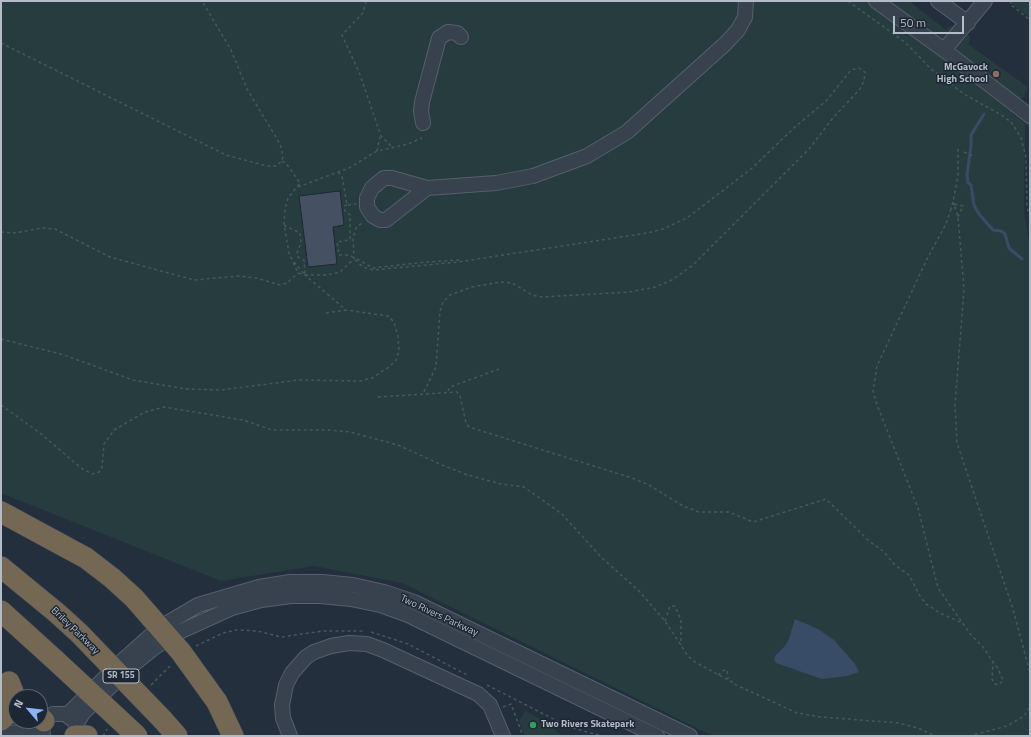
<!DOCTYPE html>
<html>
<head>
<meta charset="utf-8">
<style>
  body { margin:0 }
  #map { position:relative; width:1031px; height:737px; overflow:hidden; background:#242f3e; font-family:"Titillium Web",sans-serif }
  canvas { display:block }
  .frame { position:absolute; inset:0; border:2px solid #b4bcc9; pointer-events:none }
  .north { position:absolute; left:8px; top:689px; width:40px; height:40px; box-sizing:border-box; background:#1d2633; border:1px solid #59626f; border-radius:50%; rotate:298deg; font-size:11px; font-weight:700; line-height:16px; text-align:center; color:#b4bcc9 }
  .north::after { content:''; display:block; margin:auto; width:14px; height:18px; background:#8ab4f8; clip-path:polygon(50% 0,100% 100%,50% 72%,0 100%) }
  .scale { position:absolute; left:893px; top:16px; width:71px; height:18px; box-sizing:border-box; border:2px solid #b4bcc9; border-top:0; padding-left:5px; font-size:12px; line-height:14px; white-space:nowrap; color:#b4bcc9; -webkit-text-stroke:3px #1d2633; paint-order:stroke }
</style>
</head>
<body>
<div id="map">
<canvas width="1031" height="737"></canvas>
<div class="frame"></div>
<div class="north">N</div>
<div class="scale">50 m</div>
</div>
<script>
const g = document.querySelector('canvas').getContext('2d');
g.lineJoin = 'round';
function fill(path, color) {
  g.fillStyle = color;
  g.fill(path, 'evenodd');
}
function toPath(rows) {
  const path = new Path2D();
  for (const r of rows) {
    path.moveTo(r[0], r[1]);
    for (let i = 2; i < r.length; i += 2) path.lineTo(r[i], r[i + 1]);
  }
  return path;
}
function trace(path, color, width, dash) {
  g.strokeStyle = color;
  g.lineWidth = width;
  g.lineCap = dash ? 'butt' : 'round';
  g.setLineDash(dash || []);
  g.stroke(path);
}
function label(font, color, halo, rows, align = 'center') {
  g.font = font + ' "Titillium Web",sans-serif';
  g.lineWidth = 3;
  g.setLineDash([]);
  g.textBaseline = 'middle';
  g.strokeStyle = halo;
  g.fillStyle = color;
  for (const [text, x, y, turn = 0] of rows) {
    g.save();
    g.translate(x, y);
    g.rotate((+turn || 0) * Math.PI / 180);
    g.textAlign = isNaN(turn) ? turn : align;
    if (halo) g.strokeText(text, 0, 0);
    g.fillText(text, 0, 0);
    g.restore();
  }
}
const green = toPath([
  [1,1,877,1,899,24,1025,123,1026,121,1030,124,1030,127,1025,124,1024,212,1030,245,1030,736,713,736,402,583,314,566,221,581,1,493],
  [886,1,909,1,946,30,950,26,955,27,945,44],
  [1014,1,1030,1,1030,18,1012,4],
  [966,35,969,35,971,38,968,44,1028,87,1024,97,1019,99,955,52,958,45],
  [525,711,535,716,563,736,525,736,519,722]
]);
const water = toPath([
  [795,619,818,629,834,640,855,664,859,672,847,676,822,679,776,663,774,659,776,655,785,646,789,639]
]);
const stream = toPath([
  [984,114,971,135,971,146,967,175,968,183,971,185,974,205,979,214,993,230,1001,231,1005,234,1009,248,1022,259]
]);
const building = toPath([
  [340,191,344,225,333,227,337,264,308,267,299,196,340,191]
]);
const path = toPath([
  [366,1,363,13,342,35,359,72,381,136,393,148],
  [848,1,906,43,931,69,964,94,1003,116,1012,123,1021,138,1026,157,1027,207,1030,218],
  [1012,1,1010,4,1030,20],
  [1,43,226,155,267,166,276,166,282,161,283,156,280,144,247,89,231,50,202,1],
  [377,151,380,137],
  [964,152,975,157],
  [282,161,288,166,300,183,288,198,285,209,284,224,289,253,298,273,305,275,346,310,326,313],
  [338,172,342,176,347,205,356,204],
  [298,187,349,168,377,151,408,144,422,138],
  [953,202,951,209,954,204,953,202,958,176,958,148],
  [347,205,344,206,345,211,350,215,350,240,337,242,339,255,350,255,363,267,373,270,458,262,647,233,663,229,687,218,751,169,795,127,826,101,851,70,859,68,865,72,864,81,860,89,832,119,810,148,693,265,672,280,655,287,629,292,542,297,532,295,512,283,501,282,472,287,450,295,443,302,440,311,436,367,423,394],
  [951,209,946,224,927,259,877,366,873,391,877,405,918,508,938,588,971,635,983,647,998,669,1003,680,999,685,995,684,992,679,993,662],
  [958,217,963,206,954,204,958,217,964,289,955,405,957,443,1013,609,1030,673],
  [284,225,300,233,301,243,297,253,298,257,304,260,305,275],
  [1,232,14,233,43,228,55,229,110,257,194,280,238,276,256,278,280,285,287,283,298,273],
  [357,259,373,268,426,262,461,260],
  [294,262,305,275],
  [305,275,327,275,340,272,354,259,353,238,356,228,363,222],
  [1,339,64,355,133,380,186,389,221,390,299,380,360,381,372,378,389,367,396,360,399,351,398,336,394,322,388,316,346,310],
  [448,391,450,387,499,369],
  [378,397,457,392,460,396,466,423,469,427,632,478,649,485,683,506,699,512,729,512,753,522,826,499,869,541,883,551,895,565,909,575,920,596,926,604,940,613,962,623],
  [1,405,40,433,81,468,92,474,99,472,102,468,104,444,114,430,145,412,164,407,243,420,272,430,330,430,350,432,398,445,442,465,468,475,501,484,524,487,562,514,601,557,639,591,665,621,688,656,695,662,732,682,732,683,797,713,821,717,899,723,918,728,935,736],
  [665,621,670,606,675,606,681,620,681,645],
  [371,632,408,644,469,676],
  [196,646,223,633,236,630,258,631,281,637,323,631,365,631],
  [718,675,724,670,727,670,728,679],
  [151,685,171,665],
  [487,685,569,727,602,736],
  [503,707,511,704,523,736],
  [103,736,107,729],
  [969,736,1007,726,1024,716,1030,707]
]);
const minor = toPath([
  [876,1,944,50,1030,116],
  [938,1,968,23],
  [944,50,985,1],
  [423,123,421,111,422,102,439,38,448,32,457,33,461,37],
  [427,188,386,220,380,220,373,216,367,207,367,198,372,188,384,178,392,178,427,188,496,183,533,176,587,156,627,132,725,44,738,30,745,17,746,1],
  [67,715,122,661,159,628,198,605,259,587,290,582,322,582,353,585,384,592,414,602,690,736],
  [76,725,83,713,134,664,155,647,177,633,232,608,261,600,291,596,321,596,351,599,380,605,408,615,657,736],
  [1,732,26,733,36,731,42,726],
  [43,736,42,726,44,721,53,714,65,714,73,720],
  [290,736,283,718,282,705,286,685,292,673,306,657,314,652,331,646,349,643,367,644,383,650,478,694,490,705,503,736]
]);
const highway = toPath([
  [1,512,86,558,112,578,134,598,181,652,217,702,233,736],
  [1,567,57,613,79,633],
  [1,611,54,659],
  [40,717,44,721],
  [162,719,177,736],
  [1,720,9,712,12,702,13,692,9,682],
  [75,736,87,736]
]);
const highwayBridge = toPath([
  [79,633,162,719],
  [54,659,137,736]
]);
const markers = [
  [996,74,4,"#8d6e63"],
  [533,725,4,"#2e9e5b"]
];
const shields = [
  [121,676,36]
];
const shieldNames = [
  ["SR 155",121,676]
];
const poiNames = [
  ["McGavock",988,68],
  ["High School",988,80],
  ["Two Rivers Skatepark",541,725,"left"]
];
const streetNames = [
  ["Two Rivers Parkway",439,616,25],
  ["Briley Parkway",75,631,44]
];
fill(green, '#263c3f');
fill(water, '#394c67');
trace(stream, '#394c67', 3);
fill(building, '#455162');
trace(building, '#1f2835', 1);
trace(minor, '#565f6c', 16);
trace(highway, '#434c59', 22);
trace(path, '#44595c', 1.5, [3, 3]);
trace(minor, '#38414e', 14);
trace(highway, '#746855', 21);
trace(highwayBridge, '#434c59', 22, []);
trace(highwayBridge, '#746855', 21);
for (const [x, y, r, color] of markers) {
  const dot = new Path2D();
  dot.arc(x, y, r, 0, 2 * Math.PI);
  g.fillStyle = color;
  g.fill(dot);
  trace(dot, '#1d2633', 1.5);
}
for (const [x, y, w] of shields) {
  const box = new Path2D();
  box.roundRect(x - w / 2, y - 7, w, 14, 3);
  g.fillStyle = '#1d2633';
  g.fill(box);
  trace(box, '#b4bcc9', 1);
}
label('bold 9px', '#b4bcc9', null, shieldNames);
label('bold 10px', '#b4bcc9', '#1d2633', poiNames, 'right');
label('10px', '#b4bcc9', '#1d2633', streetNames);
</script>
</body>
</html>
